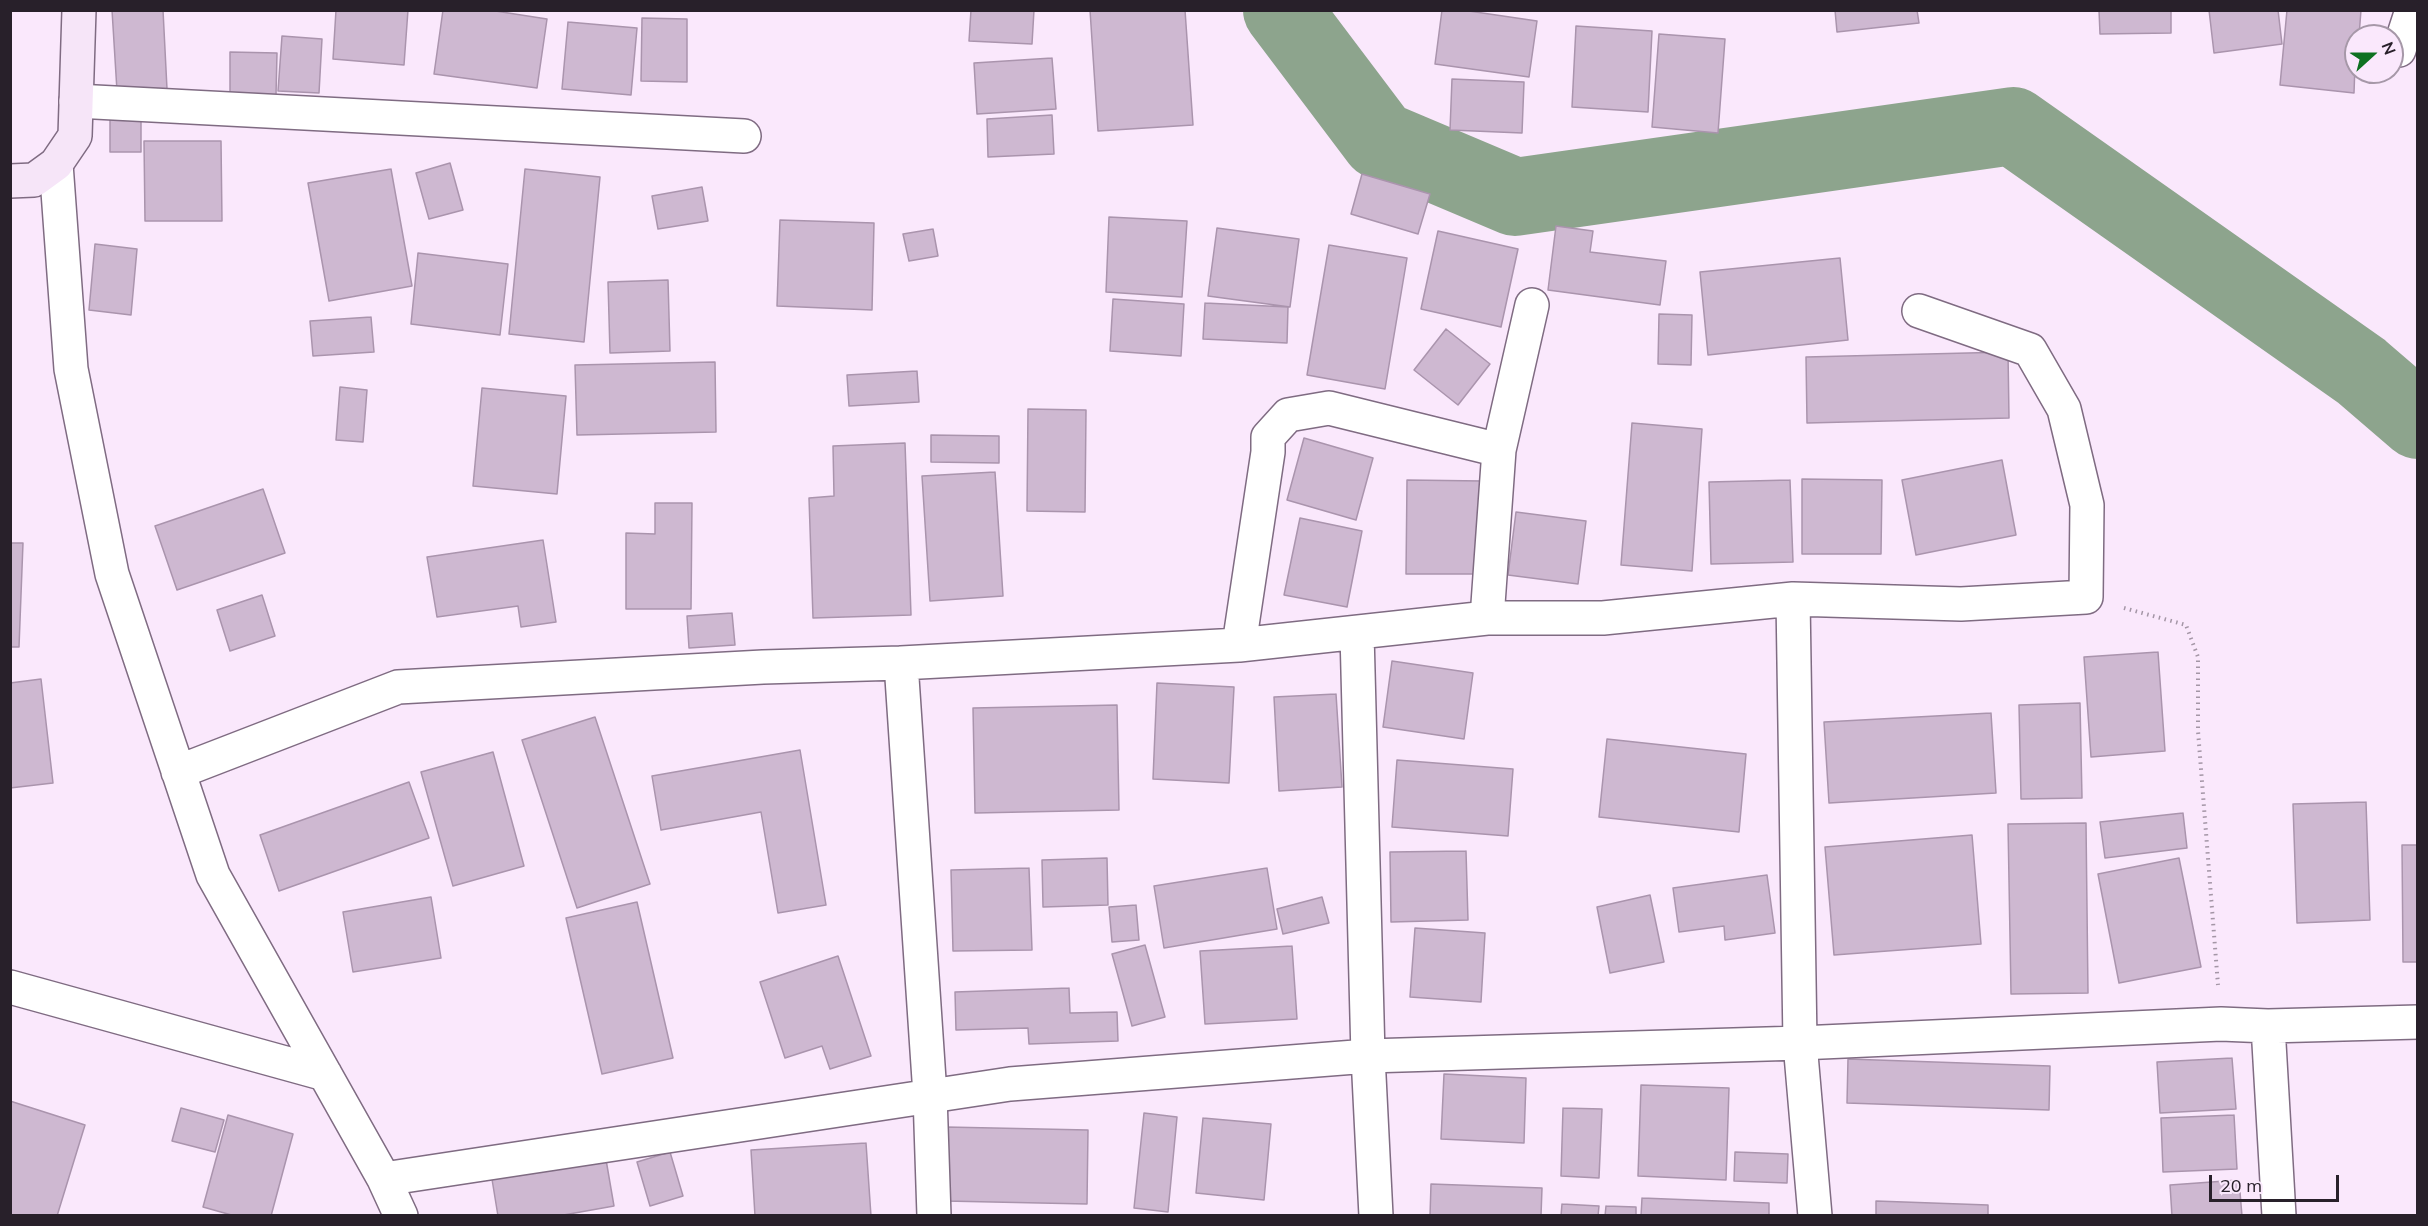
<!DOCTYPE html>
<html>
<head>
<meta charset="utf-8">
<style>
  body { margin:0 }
  #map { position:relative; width:2428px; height:1226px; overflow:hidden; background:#fae8fc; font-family:Mulish,sans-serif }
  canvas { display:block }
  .frame { position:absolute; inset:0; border:12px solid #28202a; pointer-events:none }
  .north { position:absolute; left:2344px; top:24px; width:60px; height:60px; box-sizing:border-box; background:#fae8fc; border:2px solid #a698a8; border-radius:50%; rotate:69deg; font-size:16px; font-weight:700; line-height:24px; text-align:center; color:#28202a }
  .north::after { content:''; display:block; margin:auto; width:21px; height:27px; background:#0e7121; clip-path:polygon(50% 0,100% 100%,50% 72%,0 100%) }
  .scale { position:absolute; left:2209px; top:1175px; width:130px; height:27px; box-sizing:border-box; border:3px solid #28202a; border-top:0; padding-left:8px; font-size:18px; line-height:21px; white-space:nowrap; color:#28202a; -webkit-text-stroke:4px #fae8fc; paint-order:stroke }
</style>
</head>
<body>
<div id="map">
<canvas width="2428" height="1226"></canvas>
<div class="frame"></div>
<div class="north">N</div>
<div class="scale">20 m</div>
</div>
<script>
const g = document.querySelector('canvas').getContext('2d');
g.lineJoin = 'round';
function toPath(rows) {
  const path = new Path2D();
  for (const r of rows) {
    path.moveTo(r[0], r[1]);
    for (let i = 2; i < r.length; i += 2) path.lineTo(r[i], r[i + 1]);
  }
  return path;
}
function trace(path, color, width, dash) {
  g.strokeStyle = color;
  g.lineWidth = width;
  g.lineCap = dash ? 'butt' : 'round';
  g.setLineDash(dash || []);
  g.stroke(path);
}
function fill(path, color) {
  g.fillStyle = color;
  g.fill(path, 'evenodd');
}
const river = toPath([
  [1282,10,1380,140,1515,197,2013,126,2361,371,2418,420]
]);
const building = toPath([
  [112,10,163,10,167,89,117,91,112,10],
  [336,10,408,10,404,65,333,59,336,10],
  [443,10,489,10,547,19,537,88,434,74,443,10],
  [971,10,1034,10,1032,44,969,41,971,10],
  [1090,10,1185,10,1193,125,1098,131,1090,10],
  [1442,10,1462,10,1537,21,1529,77,1435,64,1442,10],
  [1835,10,1917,10,1919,23,1837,32,1835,10],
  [2099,10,2171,10,2171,33,2100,34,2099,10],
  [2209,10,2278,10,2282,44,2214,53,2209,10],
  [2287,10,2361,10,2359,36,2356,36,2354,93,2280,85,2287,10],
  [642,18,687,19,687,82,641,81,642,18],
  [568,22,637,28,631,95,562,89,568,22],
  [1576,26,1652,31,1648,112,1572,107,1576,26],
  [1659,34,1725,39,1718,133,1652,127,1659,34],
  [282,36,322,39,319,93,278,91,282,36],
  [230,52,277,53,276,95,230,94,230,52],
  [1052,58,1056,109,977,114,974,63,1052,58],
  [1452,79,1524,82,1522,133,1450,130,1452,79],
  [1052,115,1054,154,988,157,987,119,1052,115],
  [141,118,141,152,110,152,110,119,141,118],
  [144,141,221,141,222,221,145,221,144,141],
  [450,163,463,210,429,219,416,173,450,163],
  [391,169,412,286,329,301,308,183,391,169],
  [525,169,600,177,584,342,509,334,525,169],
  [1362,174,1430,194,1418,234,1351,214,1362,174],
  [702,187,708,221,658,229,652,196,702,187],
  [1109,217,1187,221,1182,297,1106,292,1109,217],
  [780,220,874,223,872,310,777,306,780,220],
  [1556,226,1593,231,1590,252,1666,261,1660,305,1548,290,1556,226],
  [1217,228,1299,239,1290,307,1208,296,1217,228],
  [933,229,938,256,909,261,903,234,933,229],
  [1438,231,1518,249,1501,327,1421,309,1438,231],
  [95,244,137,249,131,315,89,310,95,244],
  [1329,245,1407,258,1385,389,1307,375,1329,245],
  [418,253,508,264,500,335,411,324,418,253],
  [1840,258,1848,340,1708,355,1700,272,1840,258],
  [668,280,670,351,610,353,608,282,668,280],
  [1113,299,1184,304,1181,356,1110,351,1113,299],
  [1205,303,1288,307,1287,343,1203,339,1205,303],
  [1659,314,1692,315,1691,365,1658,364,1659,314],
  [371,317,374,352,313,356,310,321,371,317],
  [1446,329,1490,364,1458,405,1414,370,1446,329],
  [2008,352,2009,418,1807,423,1806,357,2008,352],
  [715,362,716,432,577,435,575,365,715,362],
  [917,371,919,402,849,406,847,375,917,371],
  [340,387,367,390,363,442,336,440,340,387],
  [482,388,566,396,557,494,473,486,482,388],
  [1028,409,1086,410,1085,512,1027,511,1028,409],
  [1632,423,1702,429,1692,571,1621,565,1632,423],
  [931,435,999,436,999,463,931,462,931,435],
  [1304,438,1373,458,1356,520,1287,500,1304,438],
  [905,443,911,615,813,618,809,498,834,496,833,446,905,443],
  [2002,460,2016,535,1916,555,1902,480,2002,460],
  [995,472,1003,596,930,601,922,476,995,472],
  [1802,479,1882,480,1881,554,1802,554,1802,479],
  [1407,480,1483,481,1483,574,1406,574,1407,480],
  [1790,480,1793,562,1711,564,1709,482,1790,480],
  [263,489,285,553,177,590,155,526,263,489],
  [655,503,692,503,691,609,626,609,626,533,655,534,655,503],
  [1516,512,1586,521,1578,584,1508,575,1516,512],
  [1300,518,1362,531,1347,607,1284,595,1300,518],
  [543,540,556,622,521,627,518,606,437,617,427,557,543,540],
  [10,543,23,543,19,647,10,647,10,543],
  [262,595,275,636,230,651,217,610,262,595],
  [732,613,735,645,689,648,687,616,732,613],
  [2158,652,2165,751,2091,757,2084,657,2158,652],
  [1392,661,1473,673,1464,739,1383,727,1392,661],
  [41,679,53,783,10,788,10,683,41,679],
  [1157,683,1234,687,1229,783,1153,779,1157,683],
  [1336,694,1342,787,1279,791,1274,697,1336,694],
  [2080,703,2082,798,2021,799,2019,705,2080,703],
  [1117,705,1119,810,975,813,973,708,1117,705],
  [1991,713,1996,793,1829,803,1824,722,1991,713],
  [595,717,650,884,577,908,522,740,595,717],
  [1607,739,1746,754,1739,832,1599,817,1607,739],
  [800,750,826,905,778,913,761,812,661,830,652,776,800,750],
  [493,752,524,866,453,886,421,772,493,752],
  [1397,760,1513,769,1508,836,1392,827,1397,760],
  [409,782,429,838,279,891,260,835,409,782],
  [2366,802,2370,920,2297,923,2293,804,2366,802],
  [2183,813,2187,848,2105,858,2100,822,2183,813],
  [2086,823,2088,993,2011,994,2008,824,2086,823],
  [1972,835,1981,944,1834,955,1825,847,1972,835],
  [2402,845,2418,845,2418,962,2403,962,2402,845],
  [1466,851,1468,920,1391,922,1390,852,1466,851],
  [1107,858,1108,905,1043,907,1042,860,1107,858],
  [2179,858,2201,967,2119,983,2098,874,2179,858],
  [1029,868,1032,950,953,951,951,870,1029,868],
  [1267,868,1277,929,1164,948,1154,886,1267,868],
  [1767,875,1775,933,1725,940,1724,926,1679,932,1673,888,1767,875],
  [1650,895,1664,962,1610,973,1597,907,1650,895],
  [431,897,441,958,353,972,343,912,431,897],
  [1322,897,1329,923,1283,934,1277,909,1322,897],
  [637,902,673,1058,602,1074,566,918,637,902],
  [1136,905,1139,940,1112,942,1109,907,1136,905],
  [1415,928,1485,933,1481,1002,1410,997,1415,928],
  [1145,945,1165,1017,1132,1026,1112,954,1145,945],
  [1292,946,1297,1019,1205,1024,1200,951,1292,946],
  [838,956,871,1056,830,1069,822,1046,785,1058,760,982,838,956],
  [1069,988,1070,1013,1117,1012,1118,1041,1029,1044,1028,1028,956,1030,955,992,1069,988],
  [2232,1058,2236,1109,2160,1113,2157,1062,2232,1058],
  [1848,1059,2050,1066,2049,1110,1847,1103,1848,1059],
  [1444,1074,1526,1078,1524,1143,1441,1139,1444,1074],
  [1641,1085,1729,1088,1726,1180,1638,1176,1641,1085],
  [10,1101,85,1125,57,1216,10,1216,10,1101],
  [181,1108,224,1120,215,1152,172,1141,181,1108],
  [1563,1108,1602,1109,1599,1178,1561,1176,1563,1108],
  [1144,1113,1177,1117,1168,1212,1134,1208,1144,1113],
  [228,1115,293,1134,271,1216,235,1216,203,1207,228,1115],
  [2234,1115,2237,1169,2163,1172,2161,1118,2234,1115],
  [1203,1118,1271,1124,1264,1200,1196,1193,1203,1118],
  [946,1127,1088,1130,1087,1204,945,1201,946,1127],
  [866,1143,871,1216,755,1216,751,1150,866,1143],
  [604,1148,614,1206,558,1216,498,1216,490,1167,604,1148],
  [670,1152,683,1196,650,1206,637,1162,670,1152],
  [1735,1152,1788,1154,1787,1183,1734,1181,1735,1152],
  [2239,1180,2242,1216,2172,1216,2170,1185,2239,1180],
  [1431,1184,1542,1188,1541,1216,1430,1216,1431,1184],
  [1642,1198,1769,1203,1769,1216,1641,1216,1642,1198],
  [1876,1201,1988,1205,1988,1216,1876,1216,1876,1201],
  [1562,1204,1599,1206,1598,1216,1561,1216,1562,1204],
  [1606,1206,1636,1207,1636,1216,1605,1216,1606,1206]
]);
const path = toPath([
  [2124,608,2186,625,2198,657,2198,731,2218,985]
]);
const street = toPath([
  [2399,50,2412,10],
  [76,101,744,136],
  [56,164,71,369,112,574,213,875,384,1179,401,1216],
  [1793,599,1800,1043,1815,1216],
  [1487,618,1499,450,1532,305],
  [1357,633,1368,1056,1376,1216],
  [1239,645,1268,452,1268,437,1288,415,1329,408,1499,450],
  [901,663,930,1095,934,1216],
  [178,772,398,687,763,667,901,663,1239,645,1487,618,1603,618,1793,599,1961,604,2086,597,2087,505,2064,409,2030,350,1919,311],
  [10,987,325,1074],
  [2268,1026,2279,1216],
  [384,1179,1010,1084,1368,1056,1800,1043,2221,1024,2268,1026,2418,1022]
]);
const secondary = toPath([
  [10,181,34,180,56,164,75,136,79,10]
]);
trace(river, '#8da48d', 78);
fill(building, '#ceb8d1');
trace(building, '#aa94ad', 1.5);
trace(street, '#7f6b82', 36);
trace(secondary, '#7f6b82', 36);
trace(path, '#a496a6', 4, [1.5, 4.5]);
trace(street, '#fff', 33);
trace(secondary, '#f6e5f8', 33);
</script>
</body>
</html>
